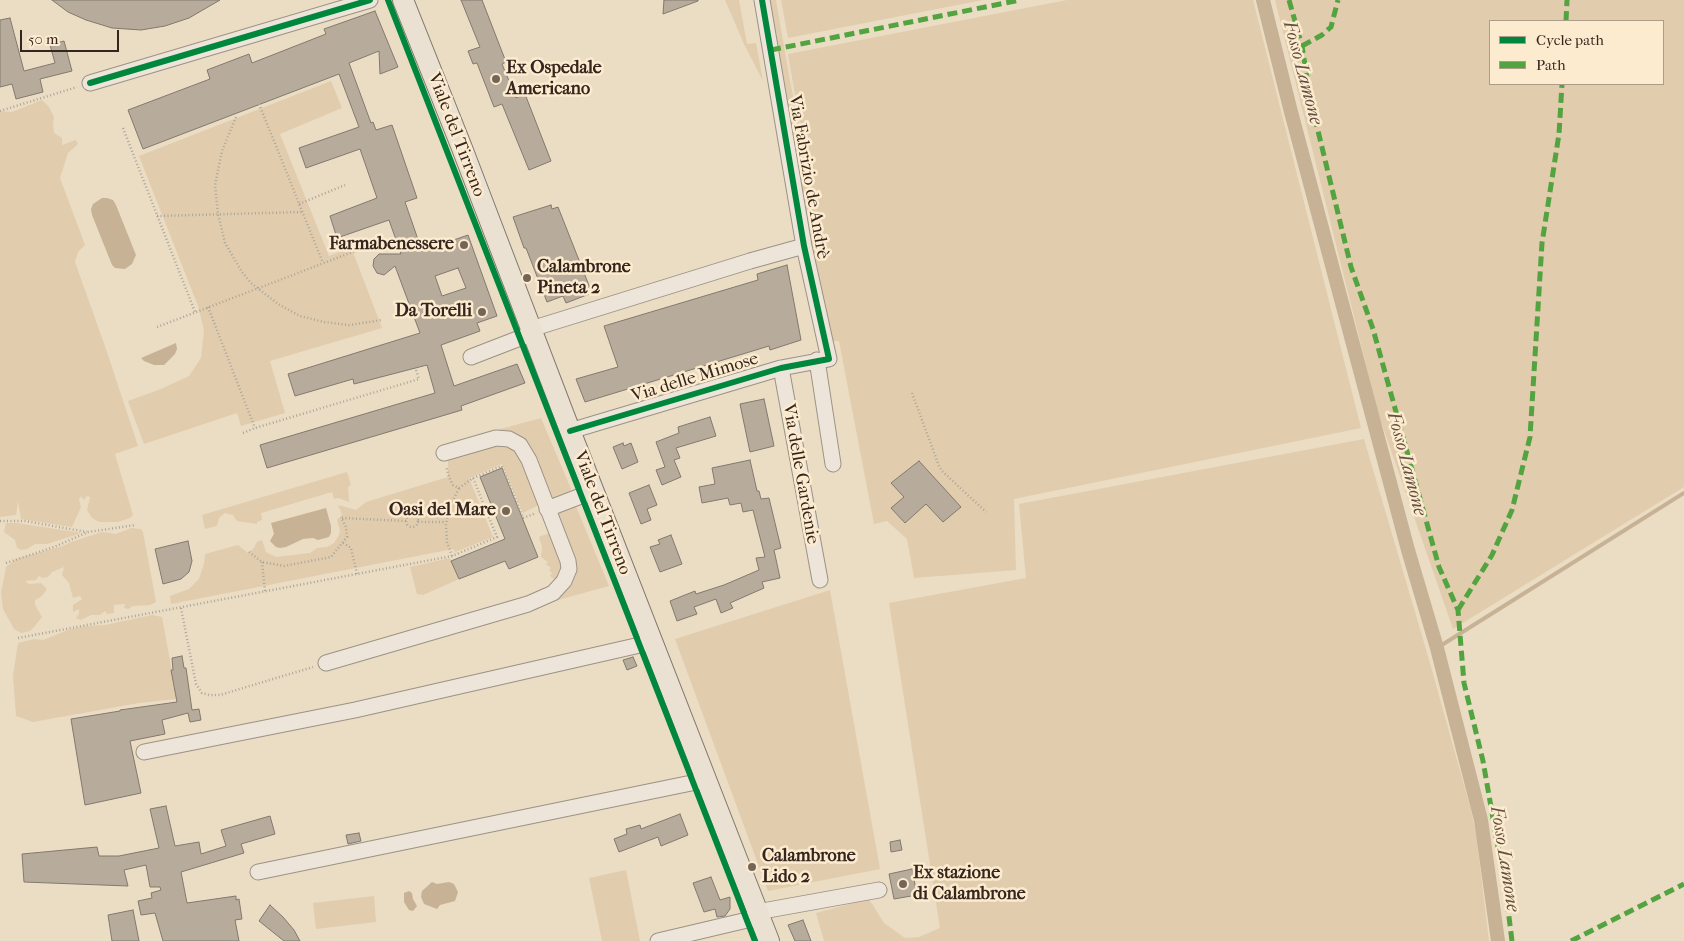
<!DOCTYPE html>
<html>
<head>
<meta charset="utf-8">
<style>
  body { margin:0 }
  #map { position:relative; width:1684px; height:941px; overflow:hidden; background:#ebdcc4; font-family:"IM FELL French Canon",serif }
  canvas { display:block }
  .legend { position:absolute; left:1489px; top:20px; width:175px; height:65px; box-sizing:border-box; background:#fcebce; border:1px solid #ac9c88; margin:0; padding:6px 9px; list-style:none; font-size:15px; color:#34251e }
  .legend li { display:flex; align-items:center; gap:10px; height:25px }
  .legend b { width:25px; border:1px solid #ac9c88 }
  .scale { position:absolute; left:20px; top:30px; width:99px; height:22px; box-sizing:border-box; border:2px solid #34251e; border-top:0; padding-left:6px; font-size:15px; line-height:18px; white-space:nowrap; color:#34251e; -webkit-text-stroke:4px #fcebce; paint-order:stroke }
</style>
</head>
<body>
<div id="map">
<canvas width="1684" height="941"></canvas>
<ul class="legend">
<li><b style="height:6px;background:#00873e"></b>Cycle path</li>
<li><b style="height:6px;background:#53a341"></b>Path</li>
</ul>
<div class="scale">50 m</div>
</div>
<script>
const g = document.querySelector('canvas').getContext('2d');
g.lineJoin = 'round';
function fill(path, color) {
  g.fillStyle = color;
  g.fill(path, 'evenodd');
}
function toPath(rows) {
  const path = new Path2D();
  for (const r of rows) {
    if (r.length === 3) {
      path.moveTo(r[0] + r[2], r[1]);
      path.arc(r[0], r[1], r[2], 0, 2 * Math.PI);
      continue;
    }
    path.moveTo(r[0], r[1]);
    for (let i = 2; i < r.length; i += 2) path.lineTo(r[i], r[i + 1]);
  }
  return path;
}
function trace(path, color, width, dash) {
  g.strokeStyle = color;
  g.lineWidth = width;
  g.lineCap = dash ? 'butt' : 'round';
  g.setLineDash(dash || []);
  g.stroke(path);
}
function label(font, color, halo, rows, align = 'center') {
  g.font = font + ' "IM FELL French Canon",serif';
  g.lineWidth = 5;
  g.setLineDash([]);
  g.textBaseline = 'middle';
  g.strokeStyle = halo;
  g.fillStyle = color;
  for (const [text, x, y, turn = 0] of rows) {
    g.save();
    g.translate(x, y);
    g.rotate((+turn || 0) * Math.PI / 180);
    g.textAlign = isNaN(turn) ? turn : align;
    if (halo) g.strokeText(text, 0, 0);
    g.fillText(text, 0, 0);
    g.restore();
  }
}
const green = toPath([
  [725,0,739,0,747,44,756,43,763,81,744,44],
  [765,0,776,0,790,81,807,165,788,54,1067,0,1253,0,1361,428,1014,499,1016,570,914,578,907,539,887,521,874,524,839,341,833,341,828,337],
  [781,0,983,0,788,38],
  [1275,0,1684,0,1684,487,1453,629,1378,413],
  [1663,21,1663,84,1490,84,1490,21],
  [331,81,342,108,280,134,329,256,351,247,382,328,270,361,285,413,241,426,237,413,144,444,128,401,161,389,189,376,201,358,204,330,198,306,139,156],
  [42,100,49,107,54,117,53,124,54,133,62,138,62,145,76,140,78,144,68,153,60,178,85,245,78,252,75,262,107,352,138,446,115,454,133,515,130,518,118,522,99,522,92,518,87,510,90,497,87,496,84,500,81,496,79,500,81,507,72,527,21,519,18,501,16,515,0,517,0,111,12,112],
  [541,418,571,489,570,493,559,498,552,498,530,450,493,431],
  [1364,439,1428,656,1471,810,1476,834,1489,941,824,941,816,913,869,899,884,923,905,938,919,937,940,928,889,603,1026,578,1019,504],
  [503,444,519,452,540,504,535,507,523,513,502,464,469,478,493,537,455,552,453,549,171,604,170,596,189,589,199,579,204,564,205,554,238,545,248,553,254,548,257,542,262,540,266,552,276,557,310,553,317,548,327,547,334,543,339,535,340,531,337,519,341,517,342,514,338,505,356,510,366,502,448,477,448,459],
  [347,472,351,485,348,487,349,502,338,498,334,499,332,492,261,513,262,520,257,522,257,524,237,521,233,515,225,513,219,518,217,526,205,529,202,515],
  [575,504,609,586,547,603,564,592,558,512],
  [6,523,17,523,82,533,47,544,35,544,27,549,21,550,17,548,15,540,4,532],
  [131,528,141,529,143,532,156,602,150,605,133,606,128,609,124,608,125,604,114,605,114,613,107,614,105,611,100,615,91,615,81,620,76,618,79,614,79,609,73,612,73,605,82,599,80,596,73,598,69,583,62,575,64,567,52,572,48,577,42,578,39,576,36,580,25,581,29,584,41,583,47,589,42,596,35,600,35,605,42,617,35,626,30,631,21,633,14,629,3,609,1,593,6,567,16,559,63,546,71,542,102,532,116,534],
  [552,532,564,565,555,583,553,581,554,579,550,576,552,573,549,570,551,568,546,564,548,562,541,557,542,547,539,537],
  [450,558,459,579,423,595,417,594,410,567],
  [830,590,880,869,768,891,675,639],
  [152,615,162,617,177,699,139,703,33,722,16,716,13,676,18,643,34,639,43,640,68,630,85,626,105,625],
  [626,870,640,941,602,941,589,878],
  [374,896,376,922,316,929,313,903]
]);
const water = toPath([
  [102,198,107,198,113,200,116,205,136,255,132,264,125,269,115,268,112,265,92,215,91,209,93,204],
  [176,343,177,349,175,354,164,365,154,365,144,361,141,358],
  [326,508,331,526,331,533,329,537,318,540,313,538,303,539,286,547,280,548,276,547,270,541,274,534,271,523],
  [432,882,437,884,449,882,454,884,458,892,455,901,440,905,437,909,424,904,421,897,422,891],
  [409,891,412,893,413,899,417,906,413,911,409,910,404,902,404,893]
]);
const stream = toPath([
  [1437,648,1684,493]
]);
const canal = toPath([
  [1263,0,1291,112,1408,550,1437,648,1481,820,1498,941]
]);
const building = toPath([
  [52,0,220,0,189,18,165,26,141,30,112,28,86,20,68,12,52,0],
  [461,0,482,0,506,62,502,64,516,98,525,94,551,161,529,170,502,104,494,107,477,63,473,64,468,51,480,47,461,0],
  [664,0,698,0,698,1,663,14,664,0],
  [375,11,398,67,380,74,379,51,349,63,371,123,373,122,376,130,392,125,417,198,405,202,422,251,468,235,497,316,477,323,480,331,441,345,454,386,517,364,525,383,461,406,462,410,267,468,260,445,435,393,427,365,354,384,353,379,295,396,288,374,420,333,395,266,384,275,377,273,373,266,374,259,379,254,401,254,389,220,337,238,330,216,377,198,360,149,306,168,299,148,359,127,339,74,143,149,128,110,210,79,207,70,249,54,252,63,326,34,324,29,375,11],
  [458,268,466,288,442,296,435,276,458,268],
  [10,18,24,71,55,63,50,45,64,41,72,71,40,79,43,92,16,99,12,84,0,87,0,20,10,18],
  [551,205,552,209,558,207,592,293,566,303,563,296,547,302,526,248,524,248,513,217,551,205],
  [787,265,801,340,770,350,769,346,585,402,576,379,618,367,604,326,758,280,757,274,787,265],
  [764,399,774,446,750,452,740,404,764,399],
  [710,417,716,436,676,448,680,458,674,460,681,477,662,485,656,470,665,467,656,442,679,433,678,427,710,417],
  [623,443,624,446,631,443,638,462,622,469,613,447,623,443],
  [750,460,757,491,759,491,761,499,769,498,781,548,774,550,780,578,762,582,764,588,730,603,733,608,721,613,716,599,694,607,697,614,677,621,670,601,695,591,696,594,724,585,759,570,756,558,765,557,753,510,743,512,741,503,730,505,728,498,702,503,699,487,715,484,712,468,750,460],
  [919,461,961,507,943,522,926,504,905,523,891,508,904,497,891,483,919,461],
  [502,468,538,557,509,569,505,561,459,579,451,561,505,539,480,477,502,468],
  [649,485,657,505,647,509,651,520,641,524,629,493,649,485],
  [671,535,682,564,660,572,650,547,660,544,658,540,671,535],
  [188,541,192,561,189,572,181,579,163,584,155,549,188,541],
  [182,656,184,668,186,668,192,710,199,709,201,720,190,722,188,713,162,720,165,734,130,741,141,793,85,805,71,719,120,711,120,710,177,702,171,670,173,670,172,658,182,656],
  [633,657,637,666,627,670,623,660,633,657],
  [166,806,175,846,199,842,201,854,226,846,221,830,270,816,275,834,241,844,244,853,181,872,187,903,236,896,236,900,239,899,242,919,235,920,239,941,163,941,155,913,141,915,138,901,152,898,151,893,161,890,160,887,150,887,146,865,124,870,128,886,24,882,22,854,97,847,99,856,119,856,159,848,150,809,166,806],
  [680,814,688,835,661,846,658,837,619,852,614,839,627,834,626,829,640,825,641,829,680,814],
  [359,833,361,841,348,844,346,835,359,833],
  [900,840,902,850,891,852,890,842,900,840],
  [912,869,917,895,894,899,889,874,912,869],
  [711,877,720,900,730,897,730,909,725,916,717,917,715,909,704,912,693,883,711,877],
  [270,905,283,917,294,930,300,941,284,941,259,921,270,905],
  [133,910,139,941,112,941,108,915,133,910],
  [803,920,811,941,795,941,788,925,803,920]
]);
const path = toPath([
  [259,104,323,263],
  [0,111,77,87],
  [236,117,222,151,215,185,218,214,225,243,242,272,251,283,278,304,300,316,324,322,349,325,382,320],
  [123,128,195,312],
  [299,204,345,185],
  [157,216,303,212],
  [208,307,255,428],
  [157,327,371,245],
  [912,393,939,466,942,471,986,512],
  [243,433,255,428,419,379,416,370],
  [473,478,502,466,523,518,536,513],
  [412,521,6],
  [342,518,406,521],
  [0,521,25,521,87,532],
  [418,522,446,522],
  [343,543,351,548,357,574],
  [249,552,262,562,284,566,331,557,347,537,346,527,341,517],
  [452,556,447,542,446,525,448,511,459,488],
  [262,562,265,591],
  [6,563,54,547,88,532,136,525],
  [181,608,196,684,202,693,209,695,220,695,313,667],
  [18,638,452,556,497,537,473,478,459,488,453,485,449,477,446,466]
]);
const minor = toPath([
  [90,83,370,0],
  [531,329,750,261,804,246],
  [471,357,533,333],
  [817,360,833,464],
  [781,368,820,580],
  [570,431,781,368,829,359,804,246,762,0],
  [547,509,594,491],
  [326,663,528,604,553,593,564,581,569,569,568,561,529,460,520,445,509,439,496,438,444,453],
  [144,752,355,710,653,642],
  [258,872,706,780],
  [757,912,879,890],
  [658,941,760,917]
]);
const major = toPath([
  [403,0,462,148,569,428,769,941]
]);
const quiet = toPath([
  [1289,0,1302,46,1311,102,1351,267,1373,329,1439,567,1458,610,1464,683,1483,761,1506,893,1512,941],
  [1566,21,1567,0],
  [1302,46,1322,35,1331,27,1338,0],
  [771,50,1020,0],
  [1458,610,1492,555,1512,510,1530,437,1542,243,1559,134,1562,84],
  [1571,941,1684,884]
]);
const cycleway = toPath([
  [388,0,755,941],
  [90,83,370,0],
  [570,431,781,368,829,359,804,246,762,0]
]);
const markers = [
  [496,79,5,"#746558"],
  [464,245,5,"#746558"],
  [527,278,5,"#746558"],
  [482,312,5,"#746558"],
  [506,511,5,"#746558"],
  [752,867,5,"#746558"],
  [903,884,5,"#746558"]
];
const poiNames = [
  ["Ex Ospedale",506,69],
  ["Americano",506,90],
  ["Farmabenessere",454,245,"right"],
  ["Calambrone",537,268],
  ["Pineta 2",537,289],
  ["Da Torelli",472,312,"right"],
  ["Oasi del Mare",496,511,"right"],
  ["Calambrone",762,857],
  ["Lido 2",762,878],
  ["Ex stazione",913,874],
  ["di Calambrone",913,895]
];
const streetNames = [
  ["Viale del Tirreno",456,135,69],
  ["Via Fabrizio de Andrè",808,177,80],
  ["Via delle Mimose",695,378,-17],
  ["Via delle Gardenie",800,474,80],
  ["Viale del Tirreno",602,513,69]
];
const waterNames = [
  ["Fosso Lamone",1302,73,75],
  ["Fosso Lamone",1406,464,75],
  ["Fosso Lamone",1504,859,81]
];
fill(green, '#e1cdad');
fill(water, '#c7b295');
trace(stream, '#c7b295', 4);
trace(canal, '#c7b295', 14);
fill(building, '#b7ac9c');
trace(building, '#82796d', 1);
trace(minor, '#9c9284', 17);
trace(major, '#82796d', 22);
trace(path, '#aba59b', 2.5, [1, 2.5]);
trace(minor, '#ede5d9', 15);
trace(major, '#eae1d3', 20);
trace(quiet, '#53a341', 5, [10, 5]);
trace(cycleway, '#00873e', 6);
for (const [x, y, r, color] of markers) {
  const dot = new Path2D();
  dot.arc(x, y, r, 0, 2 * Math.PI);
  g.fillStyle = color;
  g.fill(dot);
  trace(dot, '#fcebce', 2);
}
label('bold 18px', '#34251e', '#fcebce', poiNames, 'left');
label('18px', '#34251e', '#fcebce', streetNames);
label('italic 19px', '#625041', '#fcebce', waterNames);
</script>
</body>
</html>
